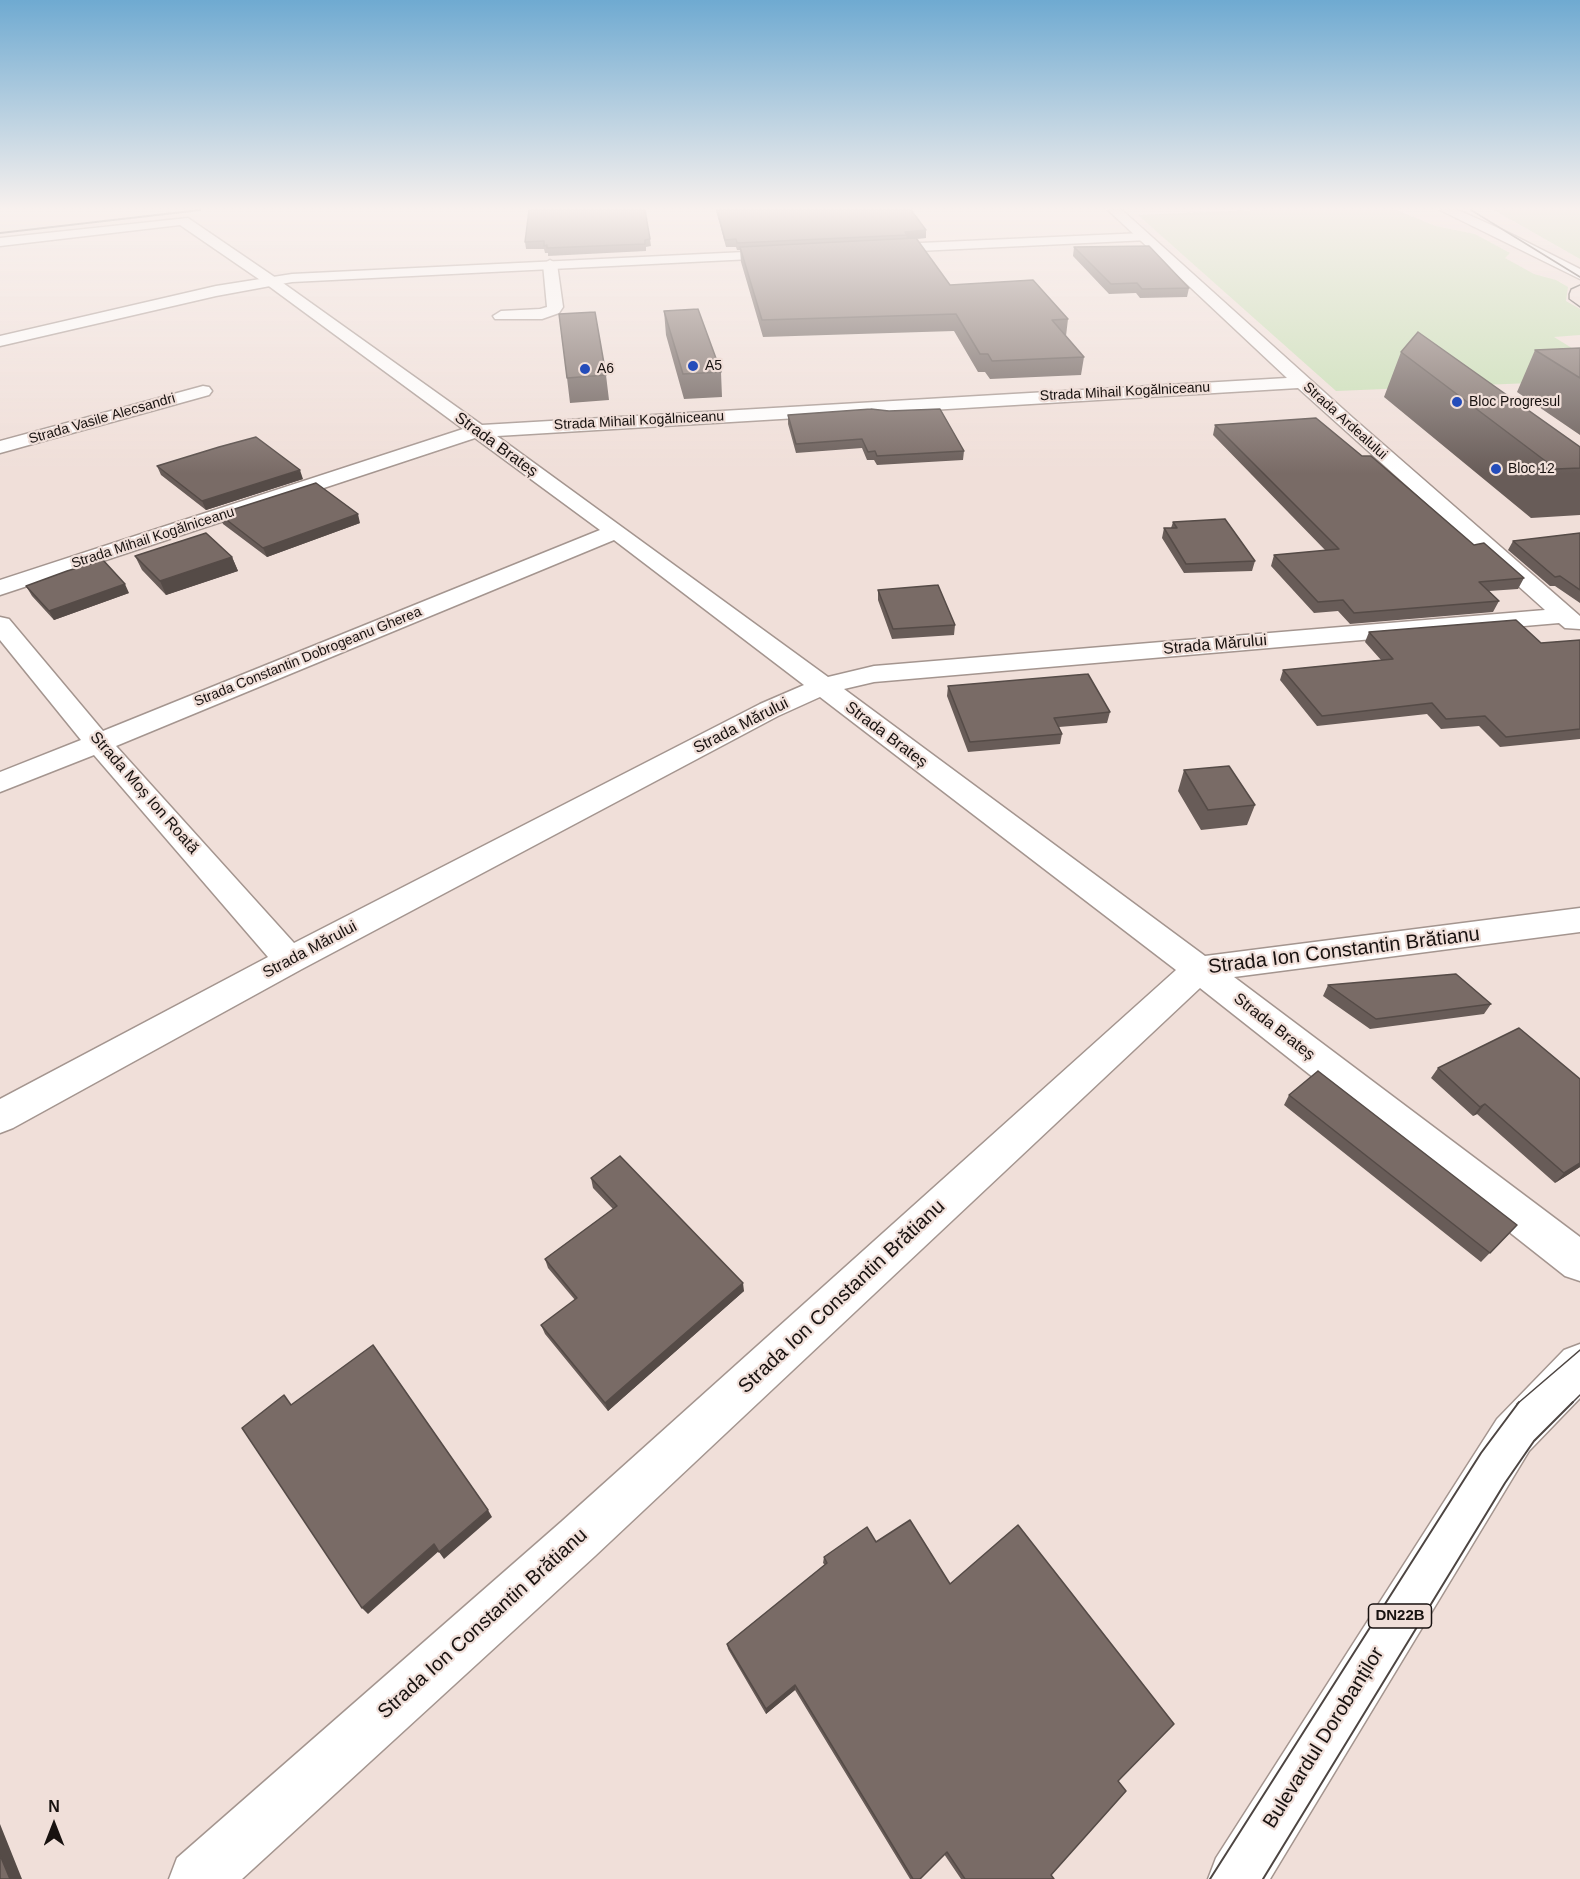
<!DOCTYPE html>
<html>
<head>
<meta charset="utf-8">
<style>
  body { margin:0 }
  #map { position:relative; width:1580px; height:1879px; overflow:hidden; background:#f0dfd9; font-family:Arial,sans-serif }
  canvas { display:block }
  .north { position:absolute; left:24px; top:1795px; width:60px; height:60px; -webkit-text-stroke:4px #f0dfd9; paint-order:stroke; rotate:0deg; font-size:16px; font-weight:700; line-height:24px; text-align:center; color:#181210 }
  .north::after { content:''; display:block; margin:auto; width:21px; height:27px; background:#181210; clip-path:polygon(50% 0,100% 100%,50% 72%,0 100%) }
</style>
</head>
<body>
<div id="map">
<canvas width="1580" height="1879"></canvas>
<div class="north">N</div>
</div>
<script>
const g = document.querySelector('canvas').getContext('2d');
g.lineJoin = 'round';
function fill(path, color) {
  g.fillStyle = color;
  g.fill(path, 'evenodd');
}
function toPath(rows) {
  const path = new Path2D();
  for (const r of rows) {
    path.moveTo(r[0], r[1]);
    for (let i = 2; i < r.length; i += 2) path.lineTo(r[i], r[i + 1]);
  }
  return path;
}
function trace(path, color, width, dash) {
  g.strokeStyle = color;
  g.lineWidth = width;
  g.lineCap = dash ? 'butt' : 'round';
  g.setLineDash(dash || []);
  g.stroke(path);
}
function label(font, color, halo, rows, align = 'center') {
  g.font = font + ' Arial,sans-serif';
  g.lineWidth = 4.5;
  g.setLineDash([]);
  g.textBaseline = 'middle';
  g.strokeStyle = halo;
  g.fillStyle = color;
  for (const [text, x, y, turn = 0] of rows) {
    g.save();
    g.translate(x, y);
    g.rotate((+turn || 0) * Math.PI / 180);
    g.textAlign = isNaN(turn) ? turn : align;
    if (halo) g.strokeText(text, 0, 0);
    g.fillText(text, 0, 0);
    g.restore();
  }
}
const green = toPath([
  [1256,210,1396,210,1436,226,1475,234,1510,253,1505,258,1534,274,1556,280,1568,287,1566,301,1580,309,1580,335,1554,337,1580,353,1580,381,1336,391,1138,215],
  [1494,210,1580,210,1580,259]
]);
const minor = toPath([
  [1108,210,1122,210,1353,418,1580,616,1580,629,1565,628,1559,623,874,682,844,689,1205,956,1580,908,1580,932,1234,977,1580,1237,1580,1281,1565,1276,1200,988,595,1556,242,1879,169,1879,177,1858,561,1522,1176,970,820,697,778,716,302,969,13,1128,0,1133,0,1099,268,957,94,755,0,792,0,772,81,740,0,640,0,617,9,619,103,731,600,530,475,438,0,595,0,580,463,429,266,284,180,225,0,246,0,238,188,218,276,278,482,425,1287,378,1108,210],
  [1298,388,1545,610,874,666,828,677,497,436,1298,388],
  [614,540,804,685,760,704,294,943,116,746,614,540],
  [550,260,557,264,563,307,559,313,542,319,495,319,493,316,501,311,540,309,547,307,543,264,550,260],
  [203,386,209,387,212,391,209,395,0,453,0,441,203,386]
]);
const tertiary = toPath([
  [1143,233,1150,237,1148,240,876,253,869,249,876,245,1143,233],
  [786,250,793,254,791,257,292,282,216,296,0,346,0,336,216,286,292,274,786,250]
]);
const primary = toPath([
  [1440,210,1458,210,1507,232,1580,269,1580,279,1440,210],
  [1580,1344,1580,1398,1529,1451,1270,1879,1208,1879,1216,1858,1497,1419,1564,1350,1580,1344]
]);
const tramFar1 = toPath([
  [1471,210,1580,277],
  [1580,285,1571,289,1569,294,1569,299,1580,307],
  [1517,1404,1580,1350],
  [1571,1404,1580,1395]
]);
const tram = toPath([
  [1210,1879,1481,1453,1519,1402],
  [1263,1879,1505,1483,1534,1441,1573,1402]
]);
const rail = toPath([
  [0,233,200,210]
]);
const wall = toPath([
  [716,210,911,210,926,238,916,239,950,285,1068,319,1066,336,1084,357,1081,375,990,379,985,372,978,372,954,331,763,337,741,262,740,250,737,250,736,247,726,247],
  [650,239,651,246,646,247,646,251,548,256,548,253,545,253,544,249,526,249,525,242],
  [1074,247,1189,288,1187,297,1140,298,1136,293,1109,294,1073,256],
  [664,311,721,372,722,397,684,399,666,335],
  [1580,348,1580,435,1517,392,1535,350],
  [1401,352,1580,447,1580,515,1531,518,1384,397],
  [606,375,609,400,570,403,567,378],
  [889,411,964,451,963,460,877,465,874,460,867,460,862,448,796,453,788,424,788,415],
  [1215,425,1362,456,1474,545,1524,578,1518,589,1489,591,1499,601,1493,612,1350,624,1338,611,1314,613,1271,566,1274,555,1326,551,1213,435],
  [157,466,303,479,206,510,161,475],
  [219,514,360,523,267,557,223,524],
  [1173,522,1255,561,1252,571,1184,573,1162,538,1164,528,1171,528],
  [1580,533,1580,603,1555,586,1550,586,1508,550,1513,541],
  [135,556,232,557,238,571,166,595,142,570],
  [26,586,129,593,54,620,32,596],
  [878,590,955,625,954,635,892,639,878,600],
  [1369,632,1541,643,1580,640,1580,739,1500,747,1479,726,1441,729,1427,714,1317,726,1280,680,1283,670,1381,660,1365,642],
  [948,686,1110,712,1107,723,1059,727,1062,734,1060,744,968,752,947,696],
  [1184,770,1255,805,1247,825,1201,830,1178,791],
  [1328,985,1491,1004,1484,1014,1370,1029,1323,996],
  [1438,1068,1580,1167,1555,1183,1477,1114,1473,1116,1431,1078],
  [1289,1095,1517,1225,1481,1262,1284,1105],
  [591,1178,744,1291,608,1411,545,1334,541,1325,575,1300,548,1268,545,1259,613,1209,593,1188],
  [876,1542,950,1584,1118,1781,1051,1875,1054,1879,961,1879,944,1854,920,1879,910,1879,795,1690,766,1714,728,1649,727,1644,825,1565,823,1563,824,1557]
]);
const shadedWall = toPath([
  [926,230,926,238,906,239,907,235,905,232],
  [300,470,303,479,206,510,202,501],
  [358,514,360,523,267,557,263,548],
  [232,557,238,571,166,595,160,581],
  [125,584,129,593,54,620,49,611],
  [1485,1104,1477,1114,1473,1116,1480,1107],
  [1580,1163,1580,1167,1555,1183,1564,1173],
  [743,1283,744,1291,608,1411,605,1403],
  [488,1510,492,1517,444,1559,439,1552],
  [434,1544,439,1551,368,1614,362,1608],
  [795,1685,795,1690,766,1714,766,1709],
  [0,1824,22,1879,10,1879,0,1855]
]);
const building = toPath([
  [529,210,645,210,650,239,645,240,645,244,547,248,547,245,544,246,544,241,525,242,529,210],
  [717,210,911,210,926,230,905,232,907,235,737,243,736,239,725,240,717,210],
  [916,238,950,285,1033,280,1068,319,1052,320,1084,357,992,361,988,354,980,354,956,314,762,320,740,247,916,238],
  [1149,246,1189,288,1142,289,1137,283,1111,284,1074,247,1149,246],
  [698,309,721,372,683,374,664,311,698,309],
  [595,312,606,375,567,378,559,314,595,312],
  [1418,332,1580,447,1580,468,1556,469,1401,352,1418,332],
  [1580,348,1580,378,1535,350,1580,348],
  [871,409,889,411,940,409,964,451,877,456,875,451,868,452,862,439,796,444,788,415,871,409],
  [1316,418,1362,456,1371,456,1474,545,1484,543,1524,578,1479,582,1499,601,1354,613,1343,600,1318,602,1274,555,1339,549,1215,425,1316,418],
  [256,437,300,470,202,501,157,466,219,447,256,437],
  [316,483,358,514,263,548,219,514,316,483],
  [1225,519,1255,561,1186,564,1164,528,1177,528,1173,522,1225,519],
  [206,533,232,557,160,581,135,556,206,533],
  [1580,533,1580,590,1560,576,1555,577,1513,541,1580,533],
  [103,560,125,584,49,611,26,586,67,571,103,560],
  [938,585,955,625,893,629,878,590,938,585],
  [1516,620,1541,643,1580,640,1580,729,1506,737,1485,716,1446,719,1432,703,1322,716,1283,670,1393,659,1369,632,1516,620],
  [1088,674,1110,712,1054,718,1062,734,970,742,948,686,1088,674],
  [1229,766,1255,805,1208,810,1184,770,1229,766],
  [1456,974,1491,1004,1376,1019,1328,985,1456,974],
  [1519,1028,1580,1079,1580,1163,1564,1173,1485,1104,1480,1107,1438,1068,1519,1028],
  [1318,1071,1517,1225,1490,1253,1289,1095,1318,1071],
  [620,1156,743,1283,605,1403,541,1325,577,1298,545,1259,617,1206,591,1178,620,1156],
  [373,1345,488,1510,439,1552,434,1544,362,1608,242,1428,284,1395,291,1405,373,1345],
  [910,1520,950,1584,1018,1525,1174,1724,1118,1781,1126,1791,1051,1875,1054,1879,965,1879,947,1852,920,1879,913,1879,795,1685,766,1709,727,1644,827,1563,824,1557,867,1527,876,1542,910,1520],
  [0,1855,10,1879,0,1879,0,1855]
]);
const markers = [
  [693,366,6,"#244cba"],
  [585,369,6,"#244cba"],
  [1457,402,6,"#244cba"],
  [1496,469,6,"#244cba"]
];
const farPoinames = [
  ["A5",705,366],
  ["A6",597,369],
  ["Bloc Progresul",1469,402],
  ["Bloc 12",1508,469]
];
const farStreetnames = [
  ["Strada Mihail Kogălniceanu",1125,392,-3],
  ["Strada Vasile Alecsandri",102,419,-16],
  ["Strada Mihail Kogălniceanu",639,421,-3],
  ["Strada Ardealului",1345,421,42],
  ["Strada Mihail Kogălniceanu",153,538,-18],
  ["Strada Constantin Dobrogeanu Gherea",308,657,-22]
];
const shields = [
  [1400,1616,63]
];
const shieldNames = [
  ["DN22B",1400,1616]
];
const streetNames = [
  ["Strada Brateș",496,445,36],
  ["Strada Mărului",1215,645,-5],
  ["Strada Mărului",741,726,-27],
  ["Strada Brateș",886,735,37],
  ["Strada Moș Ion Roată",144,793,49],
  ["Strada Mărului",310,950,-28],
  ["Strada Brateș",1274,1027,38]
];
const nearStreetnames = [
  ["Strada Ion Constantin Brătianu",1344,951,-7],
  ["Strada Ion Constantin Brătianu",842,1297,-43],
  ["Strada Ion Constantin Brătianu",483,1624,-42],
  ["Bulevardul Dorobanților",1324,1738,-58]
];
fill(green, '#c6deb3');
trace(minor, '#a4958f', 3);
trace(tertiary, '#a4958f', 3);
trace(primary, '#a4958f', 3);
fill(minor, '#fff');
fill(tertiary, '#fff');
fill(primary, '#fff');
trace(tramFar1, '#4d4542', 1.5);
trace(tram, '#4d4542', 2);
trace(rail, '#4d4542', 2);
fill(wall, '#685c58');
fill(shadedWall, '#554b47');
fill(building, '#796b66');
trace(building, '#554b47', 1.5);
const sky = g.createLinearGradient(0, 0, 0, 474);
sky.addColorStop(0, '#6faad1');
sky.addColorStop(0.44, '#f8f1ee');
sky.addColorStop(1, '#f8f1ee00');
g.fillStyle = sky;
g.fillRect(0, 0, 1580, 474);
for (const [x, y, r, color] of markers) {
  const dot = new Path2D();
  dot.arc(x, y, r, 0, 2 * Math.PI);
  g.fillStyle = color;
  g.fill(dot);
  trace(dot, '#f0dfd9', 2);
}
label('14px', '#181210', '#f0dfd9', farPoinames, 'left');
label('14px', '#181210', '#f0dfd9', farStreetnames);
for (const [x, y, w] of shields) {
  const box = new Path2D();
  box.roundRect(x - w / 2, y - 12, w, 24, 4.5);
  g.fillStyle = '#f0dfd9';
  g.fill(box);
  trace(box, '#181210', 1.5);
}
label('bold 15px', '#181210', null, shieldNames);
label('16px', '#181210', '#f0dfd9', streetNames);
label('20px', '#181210', '#f0dfd9', nearStreetnames);
</script>
</body>
</html>
